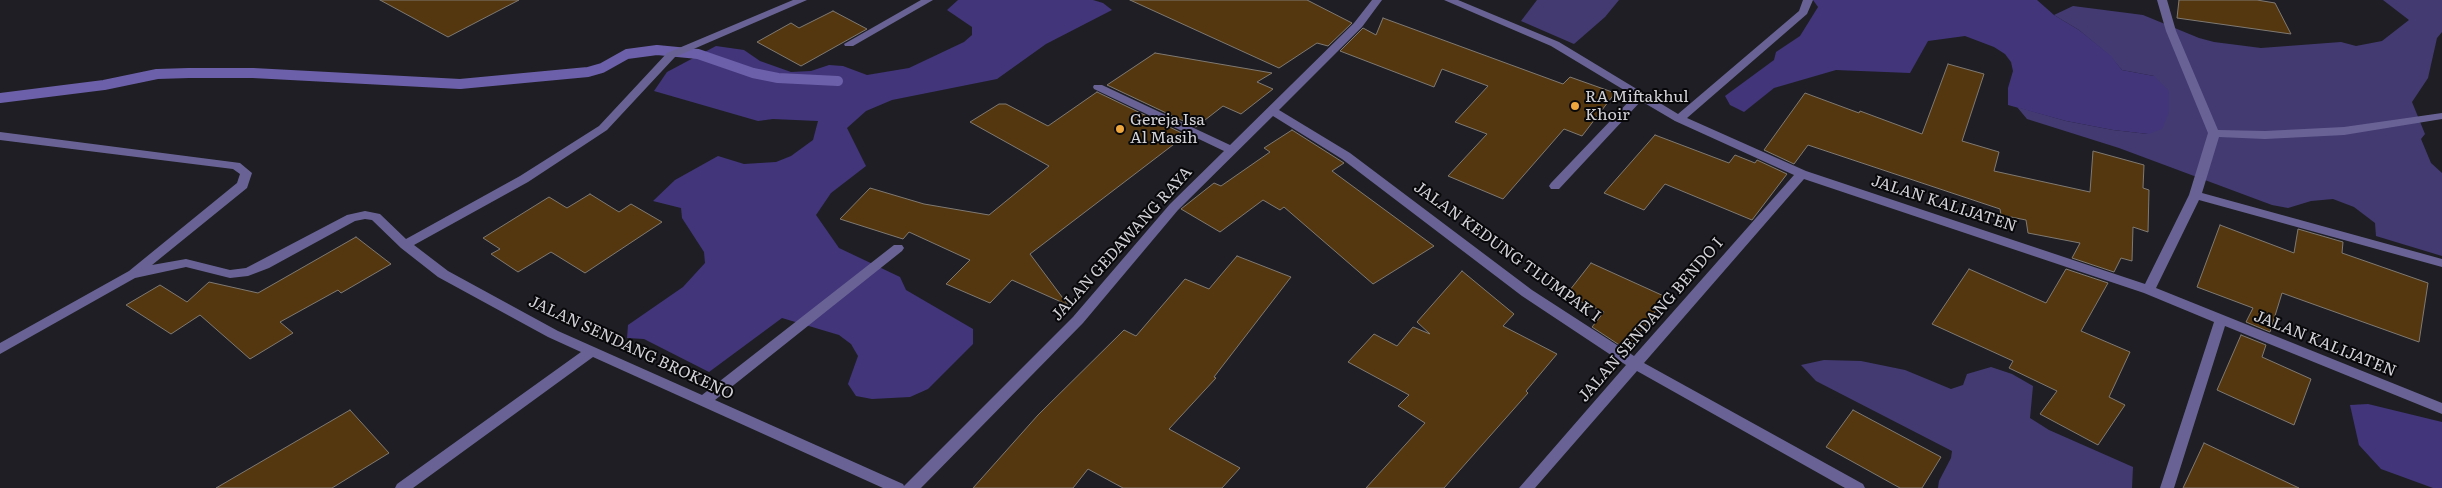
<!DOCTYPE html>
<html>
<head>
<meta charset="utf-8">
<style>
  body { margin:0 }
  canvas { display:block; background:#1e1e24 }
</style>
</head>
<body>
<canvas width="2442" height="488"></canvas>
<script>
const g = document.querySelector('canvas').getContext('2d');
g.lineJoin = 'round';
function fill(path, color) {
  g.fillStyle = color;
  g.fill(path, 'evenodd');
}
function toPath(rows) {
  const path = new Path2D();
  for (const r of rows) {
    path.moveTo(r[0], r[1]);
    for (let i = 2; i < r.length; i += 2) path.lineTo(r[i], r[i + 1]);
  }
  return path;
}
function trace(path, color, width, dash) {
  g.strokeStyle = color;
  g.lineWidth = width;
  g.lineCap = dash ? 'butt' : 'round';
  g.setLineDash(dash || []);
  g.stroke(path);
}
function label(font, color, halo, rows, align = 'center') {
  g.font = font + ' Literata,serif';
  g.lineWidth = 4;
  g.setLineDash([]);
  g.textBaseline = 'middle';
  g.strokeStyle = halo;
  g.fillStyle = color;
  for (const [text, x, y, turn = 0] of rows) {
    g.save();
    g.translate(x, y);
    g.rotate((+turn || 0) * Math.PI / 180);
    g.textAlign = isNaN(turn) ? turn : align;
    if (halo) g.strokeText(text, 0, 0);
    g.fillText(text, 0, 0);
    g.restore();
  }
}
const green = toPath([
  [1537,0,1619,0,1605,17,1574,44,1521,21],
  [2383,0,2442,0,2442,32,2437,38,2428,78,2412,102,2425,134,2421,139,2431,163,2442,173,2442,256,2376,236,2375,223,2354,207,2333,199,2311,201,2288,208,2272,205,2119,148,2027,119,2017,107,2066,121,2113,130,2148,134,2154,76,2122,70,2109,55,2079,30,2054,15,2073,6,2143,15,2199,38,2214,42,2261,48,2341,42,2356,46,2382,41,2409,20],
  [1824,360,1861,361,1905,370,1951,389,1963,385,1967,374,1991,367,2012,374,2033,386,2030,418,2049,430,2133,467,2132,488,1938,488,1939,481,1951,458,1952,451,1816,381,1801,365]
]);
const forest = toPath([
  [958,0,1093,0,1103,3,1112,10,1046,44,997,79,892,100,866,111,847,128,866,166,831,193,816,215,839,248,900,277,906,290,973,329,973,344,928,389,910,397,872,399,856,396,848,384,858,356,851,344,839,335,782,318,709,372,644,339,627,338,628,325,683,287,705,263,704,252,682,218,681,208,653,201,675,180,718,156,744,164,776,162,791,156,813,140,818,121,773,119,758,121,654,91,667,72,716,46,744,50,760,61,791,72,811,71,829,65,843,66,867,75,909,68,964,42,972,35,972,27,947,10],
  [1813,0,2037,0,2054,15,2079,30,2110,55,2122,70,2154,76,2169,91,2169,112,2162,129,2148,134,2113,130,2066,121,2008,105,2008,88,2013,71,2011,62,2005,54,1994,47,1965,36,1928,41,1910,73,1836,70,1774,88,1744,112,1730,105,1725,96,1774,60,1776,52,1800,36,1818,7],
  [2368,404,2442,422,2442,488,2433,488,2381,469,2359,445,2350,405]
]);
const stream = toPath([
  [0,98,104,85,157,74,189,73,253,73,460,84,588,72,602,68,627,54,657,50,698,54,753,73,778,78,838,81]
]);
const building = toPath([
  [380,0,519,0,448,37,380,0],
  [1130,0,1307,0,1352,23,1328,46,1317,43,1279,68,1130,0],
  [2179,0,2257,0,2275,3,2291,34,2177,18,2179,0],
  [833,11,867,29,801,66,757,42,791,23,799,28,833,11],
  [1383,18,1563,84,1570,77,1615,93,1582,136,1564,129,1503,199,1448,176,1487,134,1455,122,1488,86,1442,69,1434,87,1340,51,1363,28,1376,35,1383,18],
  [1155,53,1272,73,1257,82,1273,89,1241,114,1223,106,1196,127,1107,85,1155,53],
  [1948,64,1984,74,1962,141,1999,152,1994,171,2090,192,2093,151,2144,165,2143,188,2149,190,2148,232,2133,227,2132,261,2121,258,2114,272,2072,258,2080,243,2028,233,2026,220,2001,215,2000,209,1808,145,1794,164,1764,150,1805,93,1859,113,1860,111,1922,134,1948,64],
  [1097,92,1186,135,1030,254,1068,305,1012,280,990,303,946,284,970,260,909,232,903,239,840,219,870,188,924,204,989,215,1049,166,970,122,999,104,1006,104,1048,126,1097,92],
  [1292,130,1344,163,1332,171,1434,246,1373,284,1284,207,1280,210,1263,200,1220,232,1181,209,1214,183,1221,186,1270,152,1264,148,1292,130],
  [1655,135,1729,163,1735,155,1755,163,1757,160,1787,174,1752,220,1665,184,1644,210,1604,193,1655,135],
  [590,194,619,212,631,204,662,222,585,273,551,252,518,272,491,254,500,249,483,238,549,197,567,208,590,194],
  [2220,225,2294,253,2298,229,2343,242,2342,253,2428,283,2419,342,2282,293,2270,332,2246,322,2253,308,2197,287,2220,225],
  [356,237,391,264,341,293,338,290,280,322,293,333,250,359,200,315,171,334,126,305,160,285,187,302,209,282,258,293,356,237],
  [1237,256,1291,277,1214,377,1216,378,1169,429,1240,468,1222,488,1123,488,1088,469,1073,488,973,488,1038,415,1124,330,1136,336,1185,279,1209,289,1237,256],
  [1591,263,1666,297,1627,350,1592,327,1604,312,1566,295,1591,263],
  [1969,269,2046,303,2066,269,2108,283,2081,331,2130,352,2109,397,2125,405,2098,445,2040,414,2057,391,2009,368,2013,361,1932,324,1969,269],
  [1462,271,1514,314,1503,326,1557,354,1526,391,1528,393,1444,488,1366,488,1425,423,1398,406,1409,395,1348,362,1374,334,1397,346,1413,327,1430,334,1417,322,1462,271],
  [2241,335,2266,345,2262,357,2311,379,2294,425,2217,390,2241,335],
  [350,410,389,453,332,488,216,488,350,410],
  [1853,410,1941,457,1922,488,1900,488,1826,447,1853,410],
  [2204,443,2299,488,2183,488,2204,443]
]);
const minor = toPath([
  [793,0,807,0,675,57,607,130,528,182,414,245,448,271,558,331,702,395,894,245,902,245,904,248,902,251,715,400,903,484,904,486,1073,317,1170,204,1224,151,1094,89,1093,87,1094,85,1102,85,1230,145,1354,23,1372,0,1382,0,1362,27,1279,110,1350,153,1532,290,1634,356,1794,175,1675,121,1641,101,1559,189,1551,189,1549,186,1551,183,1634,96,1551,46,1444,0,1458,0,1559,42,1678,114,1799,11,1803,0,1813,0,1807,14,1687,118,1806,171,2145,284,2189,195,2208,133,2166,31,2157,0,2167,0,2176,31,2218,130,2265,131,2344,127,2442,113,2442,119,2344,135,2265,139,2219,137,2202,193,2442,259,2442,267,2199,200,2156,288,2442,403,2442,414,2225,326,2174,488,2160,488,2214,322,2144,293,1804,179,1644,363,1863,484,1865,488,1845,488,1637,371,1535,488,1519,488,1626,365,1522,296,1342,159,1273,116,1178,210,1083,323,921,488,883,488,593,357,413,488,395,488,397,484,581,352,548,337,438,277,401,248,372,220,365,219,355,221,269,268,248,276,230,278,186,267,135,278,0,354,0,343,129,271,237,183,240,174,233,169,0,140,0,132,240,163,252,173,247,188,152,265,186,259,230,270,246,268,347,215,365,211,380,214,406,239,520,176,599,126,667,53,793,0],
  [921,0,933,0,853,46,845,46,844,44,921,0]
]);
const markers = [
  [1575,106,5,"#efa73d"],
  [1120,129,5,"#efa73d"]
];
const poiNames = [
  ["RA Miftakhul",1585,97],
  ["Khoir",1585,115],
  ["Gereja Isa",1130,120],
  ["Al Masih",1130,138]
];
const streetNames = [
  ["JALAN KALIJATEN",1944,204,18],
  ["JALAN GEDAWANG RAYA",1122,244,-48],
  ["JALAN KEDUNG TLUMPAK I",1507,252,36],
  ["JALAN SENDANG BENDO I",1651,320,-49],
  ["JALAN KALIJATEN",2325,344,22],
  ["JALAN SENDANG BROKENO",631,348,25]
];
fill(green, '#433a72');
fill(forest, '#42357a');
trace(stream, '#6c60aa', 10);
fill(building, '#54370e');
trace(building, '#7f7973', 1);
fill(minor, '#696395');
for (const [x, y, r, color] of markers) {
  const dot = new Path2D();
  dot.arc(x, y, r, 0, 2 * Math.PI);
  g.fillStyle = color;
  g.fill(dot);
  trace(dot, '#08080b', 2);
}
label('16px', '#d2d1d6', '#08080b', poiNames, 'left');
label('16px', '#d2d1d6', '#08080b', streetNames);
</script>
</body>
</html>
